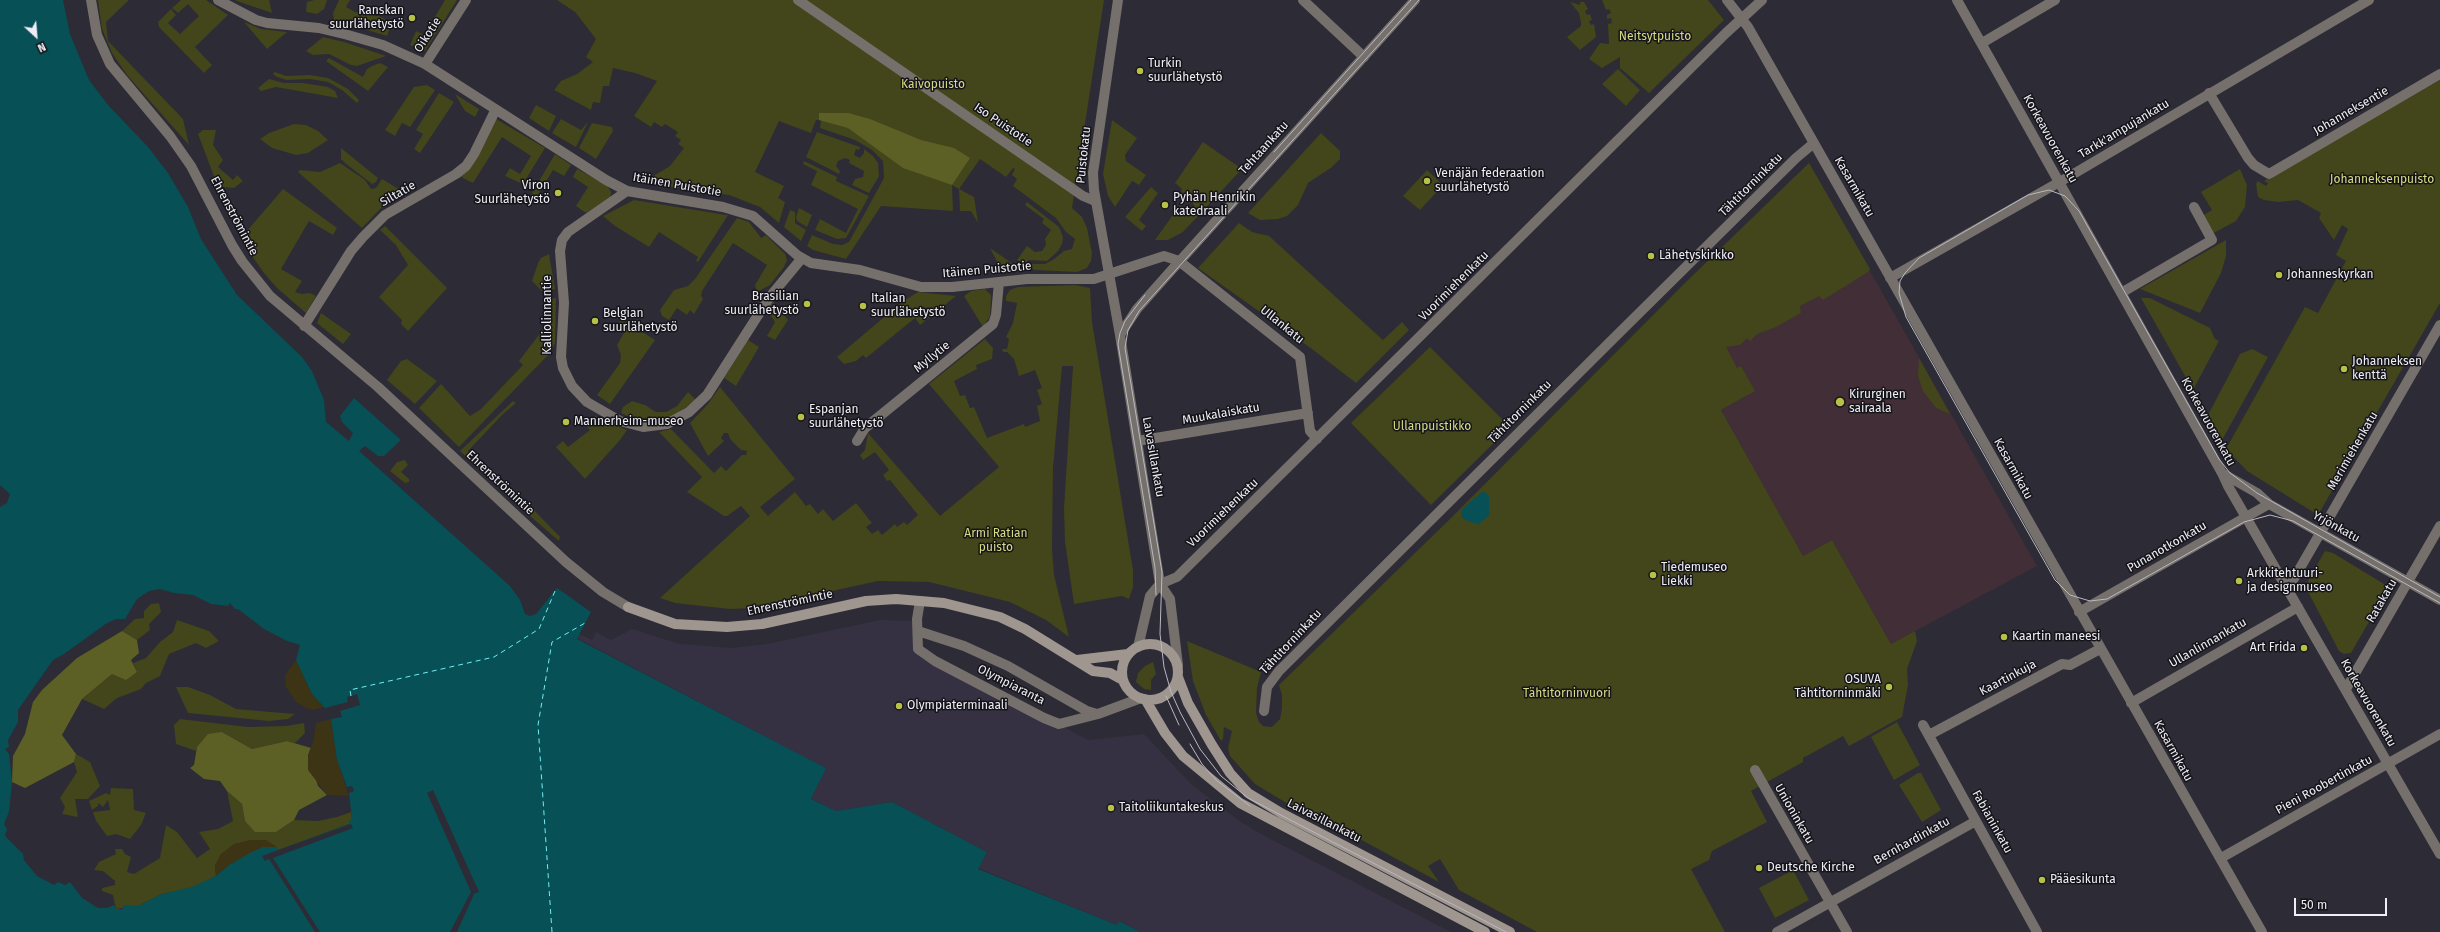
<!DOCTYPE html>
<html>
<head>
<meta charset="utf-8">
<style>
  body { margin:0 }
  #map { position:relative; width:2440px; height:932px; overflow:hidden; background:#2d2b36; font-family:"Fira Sans",sans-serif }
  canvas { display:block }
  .north { position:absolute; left:16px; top:16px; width:40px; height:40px; -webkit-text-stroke:3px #151419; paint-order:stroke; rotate:154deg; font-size:11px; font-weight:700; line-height:16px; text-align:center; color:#efeef6 }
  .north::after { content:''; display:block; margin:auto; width:14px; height:18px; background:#efeef6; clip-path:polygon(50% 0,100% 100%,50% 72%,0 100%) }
  .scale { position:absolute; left:2294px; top:898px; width:93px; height:18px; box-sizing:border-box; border:2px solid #efeef6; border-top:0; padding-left:5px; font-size:12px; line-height:14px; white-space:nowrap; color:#efeef6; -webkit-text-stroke:3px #151419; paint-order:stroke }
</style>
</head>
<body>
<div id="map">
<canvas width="2440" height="932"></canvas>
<div class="north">N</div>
<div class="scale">50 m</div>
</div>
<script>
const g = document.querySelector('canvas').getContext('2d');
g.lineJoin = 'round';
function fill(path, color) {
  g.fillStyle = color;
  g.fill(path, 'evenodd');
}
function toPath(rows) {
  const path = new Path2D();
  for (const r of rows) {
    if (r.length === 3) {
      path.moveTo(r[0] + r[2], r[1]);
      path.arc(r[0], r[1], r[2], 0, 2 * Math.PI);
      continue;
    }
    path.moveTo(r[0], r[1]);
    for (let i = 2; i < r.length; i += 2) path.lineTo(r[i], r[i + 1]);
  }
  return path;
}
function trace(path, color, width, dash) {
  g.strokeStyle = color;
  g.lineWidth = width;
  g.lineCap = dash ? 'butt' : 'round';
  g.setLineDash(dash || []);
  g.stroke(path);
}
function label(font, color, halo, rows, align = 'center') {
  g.font = font + ' "Fira Sans",sans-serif';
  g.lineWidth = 3;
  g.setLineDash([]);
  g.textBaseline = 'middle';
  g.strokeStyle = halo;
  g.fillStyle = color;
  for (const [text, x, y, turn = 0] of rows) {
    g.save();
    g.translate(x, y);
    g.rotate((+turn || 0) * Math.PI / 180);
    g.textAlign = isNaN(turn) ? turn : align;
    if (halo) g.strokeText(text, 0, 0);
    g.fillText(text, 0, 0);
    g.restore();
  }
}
const industrial = toPath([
  [880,620,917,621,918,649,1088,740,1144,734,1191,784,1238,820,1259,833,1451,932,1140,932,1120,921,1117,925,978,868,987,852,892,802,836,811,811,799,825,768,577,638,579,634,592,640,596,632,611,640,632,629,680,644,733,648,767,644]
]);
const medical = toPath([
  [1809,163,2037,566,1891,644,1832,540,1803,556,1764,487,1721,410,1750,394,1686,282]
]);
const green = toPath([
  [98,0,129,0,106,22,108,41,183,119,189,145,127,75,112,53,102,29],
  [181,0,206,0,228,15,195,47,212,65,204,73,159,27,158,22,171,9,176,15,168,23,180,34,199,16,188,4,178,13,172,8],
  [235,0,269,0,272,13,237,1],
  [314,0,327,0,324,9,317,14,306,12,307,2],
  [339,0,350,0,346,7,355,12,379,16,392,23,387,36,334,20,333,13],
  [445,0,457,0,425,51,410,45,416,31,424,35],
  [557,0,1104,0,1072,208,1082,217,1087,228,1092,253,1091,261,1087,268,1077,272,1035,270,1026,266,1031,264,1045,264,1054,259,1064,251,1072,249,1075,239,1066,232,1056,218,1013,186,1017,179,1012,175,1015,169,1013,168,1006,177,980,159,959,189,974,197,978,223,971,211,960,211,959,189,952,185,953,211,881,206,846,259,813,250,807,246,812,235,833,244,842,245,849,242,884,178,883,161,872,150,855,140,820,128,821,121,819,120,816,120,811,133,779,121,755,172,784,186,778,198,785,202,779,223,760,207,729,195,642,183,670,166,684,148,678,144,681,140,675,136,678,132,665,124,662,127,654,122,651,127,634,116,657,81,635,73,613,68,609,86,603,86,600,103,593,102,591,110,554,90,561,81,577,74,593,62,586,57,596,39,575,12],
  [1602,0,1708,0,1724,20,1649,93,1620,68,1620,57,1602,68,1589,59,1600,43,1609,44,1608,24,1612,23,1611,18,1607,19,1607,15,1611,13,1609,9,1606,10],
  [1570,2,1580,5,1580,2,1584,2,1588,9,1585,11,1587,15,1590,14,1592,20,1589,21,1591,25,1594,24,1596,37,1580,50,1567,37,1581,26,1581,22,1579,13],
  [244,22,261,29,287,32,267,49],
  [323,37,344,42,386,56,357,66,351,65,329,54,313,55,306,51],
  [329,58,363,77,367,69,372,66,380,63,388,67,368,91,326,61],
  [1618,69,1640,90,1626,106,1602,84],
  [275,72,286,76,310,75,328,78,348,89,359,100,357,103,342,90,328,82,310,79,287,80,277,77,273,74],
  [269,79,284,83,303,83,328,87,335,91,338,98,276,87,261,91,258,88],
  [2440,80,2440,303,2318,515,2247,471,2226,449,2305,307,2318,313,2346,261,2336,255,2348,229,2342,225,2334,240,2319,218,2321,213,2298,200,2278,202,2264,200,2258,197,2256,184,2258,181,2266,186,2268,183,2264,181],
  [427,85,435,90,410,127,402,123,395,136,385,130,414,87],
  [439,93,454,102,420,153,414,149,423,134,416,130],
  [455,94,479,109,475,117,465,111],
  [536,105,556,116,549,131,529,118],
  [496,119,545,148,523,184,505,176,510,168,520,174,531,156,502,137,473,183,461,177],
  [561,119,581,130,588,122,576,147,552,133],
  [1112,120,1137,138,1125,155,1126,161,1146,175,1139,185,1132,181,1115,207,1108,196,1103,174],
  [592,123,612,127,613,131,596,159,579,148],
  [294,124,306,125,318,131,328,140,308,153,296,155,272,148,260,139,269,133],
  [203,130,216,130,213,145,223,160,218,167,233,180,237,175,243,181,234,188,223,187,215,179,198,134],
  [817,132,860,147,859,150,856,149,854,155,860,158,864,153,864,149,873,156,878,163,879,176,869,193,852,185,855,179,863,177,864,171,849,163,850,160,845,158,838,161,836,166,840,171,839,174,806,157],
  [1321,133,1340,151,1340,159,1332,167,1308,183,1298,205,1287,216,1278,219,1260,220,1248,213],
  [1203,142,1242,169,1183,232,1168,240,1155,240,1180,205,1187,216,1194,215,1196,211,1193,203,1183,202,1184,199,1180,196,1182,189,1175,183],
  [341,148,378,178,376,182,372,184,345,163,341,159],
  [555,154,571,165,564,176,553,170,533,203,528,200],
  [804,161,837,177,836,181,869,196,846,238,837,239,815,230,820,219,846,233,858,209,811,185,817,171,803,164],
  [340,163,365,180,371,189,376,188,382,179,402,191,403,193,382,207,362,228,298,172,300,170,320,172],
  [1809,163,1870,269,1868,272,1823,300,1819,296,1800,306,1801,313,1776,327,1757,334,1750,341,1747,338,1740,345,1726,347,1737,368,1741,366,1755,391,1721,410,1803,556,1832,540,1891,644,1915,631,1917,641,1907,669,1908,685,1902,717,1849,746,1843,736,1803,758,1803,762,1751,791,1767,822,1712,851,1709,860,1691,869,1725,932,1537,932,1459,890,1440,859,1428,866,1439,882,1345,831,1293,807,1255,784,1230,756,1228,748,1232,731,1224,727,1223,739,1221,741,1206,715,1193,681,1187,641,1261,672,1257,688,1256,713,1259,722,1263,726,1272,727,1280,719,1282,708,1282,695,1279,685,1452,517,1686,282],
  [577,169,607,185,611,192,610,199,586,213,576,206,588,187,573,177],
  [2240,169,2247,185,2245,207,2236,221,2212,234,2202,216,2212,210,2201,192],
  [1427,170,1443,185,1420,210,1403,196],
  [1151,187,1158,193,1139,220,1146,226,1142,231,1125,217],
  [283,189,337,228,333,235,309,221,281,269,302,281,295,292,302,294,310,293,316,296,306,313,277,288,264,273,240,239],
  [634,200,726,215,728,215,698,262,696,261,698,257,659,232,649,247,615,226,603,216],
  [1027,202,1059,227,1063,237,1062,244,1058,251,1047,261,1029,260,1023,264,1017,260,1027,246,1035,252,1042,251,1046,245,1045,239,1051,230,1042,223,1044,219,1025,205],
  [799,208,812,215,807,227,797,221,796,217],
  [790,210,795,212,795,223,806,230,801,241,784,227],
  [737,218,749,222,761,238,766,235,785,254,787,260,784,267,770,285,757,292,755,285,767,265,733,243,702,291,701,296,703,299,694,314,690,310,687,315,677,308,669,320,662,316,660,310,674,290,688,286,695,279],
  [1239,223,1252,232,1269,236,1383,340,1402,322,1409,330,1356,383,1312,349,1198,268],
  [385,226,447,288,408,331,401,324,402,320,379,297,408,265,396,245,380,230],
  [2226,240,2226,256,2221,273,2200,313,2140,289],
  [990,248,1023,271,1003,273],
  [549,254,555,289,542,291,532,281,538,263,541,258],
  [1075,285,1090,288,1092,322,1133,570,1133,587,1129,599,1122,596,1074,604,1065,542,1064,508,1073,366,1062,366,1053,468,1052,549,1054,575,1069,637,1046,620,1010,602,929,582,878,581,754,608,730,609,675,603,660,598,750,516,741,506,727,516,724,516,687,492,702,477,659,432,671,429,714,473,721,466,726,471,742,455,746,455,747,451,741,450,730,439,728,433,724,433,721,438,724,441,708,456,690,423,708,404,720,387,795,479,760,507,768,516,795,492,806,506,810,504,818,514,823,509,833,521,856,503,872,523,866,527,872,534,878,530,882,535,895,524,897,527,904,522,907,525,918,515,890,480,887,481,883,475,889,470,875,452,863,460,860,455,865,450,868,433,940,516,999,467,929,384,985,339,993,348,992,359,976,365,977,369,954,381,960,396,965,395,970,408,974,407,987,438,1024,424,1025,427,1040,421,1037,406,1042,404,1037,390,1042,388,1035,370,1019,376,1014,359,1007,352,1003,352,1002,349,1007,349,1009,339,1006,337,1013,323,1017,303,1006,301,1006,296,1010,290,1018,287],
  [985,289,991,295,990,316,983,327,964,296,971,291],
  [918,292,956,296,920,325,915,318,866,358,863,355,856,361,844,364,837,357,902,302],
  [556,298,555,343,550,353,459,447,419,408,441,384,470,416,481,409,523,365,519,361,551,319,551,299],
  [2141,298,2150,298,2210,328,2215,339,2219,341,2193,390],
  [773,301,788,320,775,340,767,336,775,322,767,310],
  [321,313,351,334,343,344,317,323],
  [622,319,655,340,610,404,597,395,620,363,621,355,617,345,625,331,617,325],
  [748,340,759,347,736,386,724,378],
  [1430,347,1510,427,1431,505,1351,423],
  [2252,349,2268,357,2221,442,2207,417,2240,354],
  [1919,358,1950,414,1936,408,1923,391,1918,376],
  [407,359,437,381,415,404,387,380,401,361],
  [688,392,696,400,674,416,665,419,642,422,621,413,623,407,632,401,645,405,656,412,666,412,677,406],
  [513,401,516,403,502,415,468,451,495,477,491,480,460,451],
  [595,416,627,430,620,440,585,479,556,447,563,441,568,447,590,430,584,423],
  [405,460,408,465,401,472,409,479,409,482,405,483,390,471,397,462],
  [506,487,531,507,560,537,559,541,507,496,503,490],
  [2325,551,2333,553,2389,587,2351,653,2344,654,2339,651,2305,586],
  [159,603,161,612,149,624,150,630,137,640,122,631,135,619,144,618,144,611,151,604],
  [177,620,209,631,219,641,206,648,196,643,169,654,160,676,146,683,141,689,117,698,104,709,82,699,112,674,137,672,133,663,146,658,160,642,173,632],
  [1153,662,1156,674,1151,680,1151,690,1144,689,1136,682,1138,673,1145,666],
  [176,687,188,687,210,695,236,709,295,714,288,719,269,721,188,713],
  [180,719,248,727,286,726,304,723,305,733,295,743,287,741,252,749,222,732,197,747,196,751,176,744,174,725],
  [1897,722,1920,765,1894,780,1871,737],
  [76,754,90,762,100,786,88,799,75,799,78,817,62,814,65,807,60,798,77,772,74,762],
  [1918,773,1921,773,1941,810,1922,822,1899,785],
  [111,788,133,789,134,810,146,813,141,825,130,839,116,834,107,836,96,821,93,812,110,810,108,800,103,807,98,803,98,806,92,810,89,801,106,793,110,795],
  [227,791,242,804,245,821,276,832,294,820,318,821,337,817,351,812,352,819,349,824,278,850,215,865,216,876,192,888,162,894,140,905,116,909,113,895,102,891,102,888,115,885,115,881,103,871,94,870,99,862,116,854,115,849,122,849,125,854,131,857,127,872,134,874,160,858,166,825,177,832,197,858,210,849,199,832,218,829,233,821],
  [1793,870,1809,900,1775,918,1759,888]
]);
const forest = toPath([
  [819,113,848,113,870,119,921,140,954,148,970,158,952,185,903,168,848,128,819,120],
  [122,631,137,640,139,653,131,660,137,672,126,680,112,674,82,699,62,735,76,754,74,762,25,788,12,782,13,756,25,734,33,702,42,690,77,658],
  [222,732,252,749,287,741,311,748,308,755,318,786,327,795,299,810,294,820,276,832,255,832,245,821,242,804,227,791,220,781,204,779,190,768,194,765,197,747,208,734]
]);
const sand = toPath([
  [296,660,312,694,324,707,313,710,306,708,296,702,286,687,285,675],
  [331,719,337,760,349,796,327,795,308,770,308,755,313,743,316,723],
  [250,840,266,840,277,847,269,847,229,865,216,876,215,865,221,854,234,844]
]);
const water = toPath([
  [0,0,63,0,70,34,89,80,108,105,148,147,168,173,188,207,201,239,237,295,302,357,312,371,324,400,326,422,349,441,353,433,342,422,340,416,354,398,401,440,384,456,378,456,365,446,359,451,510,586,520,600,525,614,530,616,536,614,557,588,591,612,577,639,826,768,811,799,836,811,892,802,987,852,978,869,1117,925,1119,921,1140,932,0,932,0,507,7,503,10,494,0,485],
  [160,589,174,593,193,595,211,604,228,606,230,603,235,609,238,609,264,629,287,641,300,645,296,660,312,694,325,708,331,719,337,760,347,787,352,786,354,791,349,793,352,819,349,821,349,824,278,850,277,847,263,847,250,853,229,865,216,876,192,887,162,894,140,905,123,905,123,909,116,909,114,905,107,908,98,908,82,898,70,882,65,885,58,882,54,885,37,876,24,860,23,854,5,836,7,829,4,824,9,812,12,782,9,754,5,749,9,747,8,740,18,722,18,710,53,660,64,654,107,623,116,619,125,619,137,599,149,591],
  [1483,491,1489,496,1489,515,1479,524,1470,522,1461,517,1462,509]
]);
const pier = toPath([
  [357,694,360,705,340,711,342,717,331,719,325,708,348,702,347,697],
  [433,790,479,892,474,894,457,932,450,932,471,892,427,793],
  [351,824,353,828,273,858,320,932,315,932,269,859,265,861,262,856]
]);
const ferry = toPath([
  [351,696,350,690,494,657,539,629,555,591],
  [552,932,538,725,552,642,585,623]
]);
const minor = toPath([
  [91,0,97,35,110,64,170,136,191,166,232,245,242,261,270,296,378,387,566,562,603,592,628,607],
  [218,0,256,20,267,23,319,28,348,35,383,45,425,64,606,180,627,191,723,207,753,216,797,255,811,263,860,270,921,287,952,287,1027,279,1094,279,1109,274],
  [798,0,1083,196,1095,201],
  [1303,0,1364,57],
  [1727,0,1748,27,2262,932],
  [1957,0,2222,473,2228,486,2440,854],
  [1982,43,2055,0],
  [425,64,466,0],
  [2209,93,2248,158,2254,165,2269,174,2440,74],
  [627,191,568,232,562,240,560,251,564,303,561,357,563,368,572,386,587,402,620,421,643,427,667,424,689,412,707,395,769,298,802,258],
  [1179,261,1300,357,1310,431,1317,439],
  [1890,278,2070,176,2369,0],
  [2121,293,2212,240,2194,207],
  [304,326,351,251,363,237,385,215,456,174,466,166,474,154,495,111],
  [857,441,865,428,993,324,996,315,999,282],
  [1137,441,1308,413],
  [2222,473,2257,493,2269,504,2440,600],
  [1160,584,1177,577,1726,33,1762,0],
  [2288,589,2440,325],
  [920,601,917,619,918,649,935,661,1044,718,1059,724,1098,714,1141,698],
  [2079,612,2269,504],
  [918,631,964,646,1008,666,1087,711,1097,714],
  [2346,689,2440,526],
  [2131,703,2298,607],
  [1264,711,1267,687,1279,671,1620,332,1796,158,1814,143],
  [1923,725,2037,932],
  [1929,735,2062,664,2070,665,2100,649],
  [1755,770,1847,932],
  [2221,858,2440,734],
  [1777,932,1976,821]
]);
const tertiary = toPath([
  [1118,0,1093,173,1094,190,1120,335,1160,584,1170,599,1178,665],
  [1109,274,1164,256,1179,261],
  [1120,335,1137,309,1169,273,1415,0],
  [1138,647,1150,596,1160,584]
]);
const secondary = toPath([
  [628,607,675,624,727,627,762,624,866,601,896,599,944,603,1000,617,1025,629,1093,671,1110,673,1123,680],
  [1150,672,28],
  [1077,660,1128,654],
  [1178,677,1188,703,1212,745,1230,773,1248,793,1281,813,1510,932],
  [1145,699,1165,733,1183,756,1240,803,1485,932]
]);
const tram = toPath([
  [1419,0,1139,311,1128,330,1125,348,1162,572,1160,634,1164,667,1171,692,1180,712,1200,749,1221,776,1248,798,1506,932],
  [1274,152,1411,0],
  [1145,295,1125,321,1120,333,1118,344,1155,568,1156,595],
  [2440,597,2257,493,2230,473,2219,459,2079,211,2065,196,2049,190,2028,195,1919,258,1905,273,1900,281,1899,293,1906,317,2055,580,2070,595,2090,601,2107,599,2244,522,2270,515,2293,521,2440,603],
  [1166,696,1179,725],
  [1190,744,1202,764,1216,780,1250,806]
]);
const markers = [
  [412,18,4,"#b7c147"],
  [1140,71,4,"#b7c147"],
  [1427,181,4,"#b7c147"],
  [558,193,4,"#b7c147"],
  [1165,205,4,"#b7c147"],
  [1651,256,4,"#b7c147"],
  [2279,275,4,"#b7c147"],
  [807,304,4,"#b7c147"],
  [863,306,4,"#b7c147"],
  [595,321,4,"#b7c147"],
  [2344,369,4,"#b7c147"],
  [1840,402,5,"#b7c147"],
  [801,417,4,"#b7c147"],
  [566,422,4,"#b7c147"],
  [1653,575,4,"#b7c147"],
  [2239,581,4,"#b7c147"],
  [2004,637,4,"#b7c147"],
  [2304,648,4,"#b7c147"],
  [1889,687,4,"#b7c147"],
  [899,706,4,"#b7c147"],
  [1111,808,4,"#b7c147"],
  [1759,868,4,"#b7c147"],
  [2042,880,4,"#b7c147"]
];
const poiNames = [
  ["Ranskan",404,11,"right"],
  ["suurlähetystö",404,25,"right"],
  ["Turkin",1148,64],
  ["suurlähetystö",1148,78],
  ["Venäjän federaation",1435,174],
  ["suurlähetystö",1435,188],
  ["Viron",550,186,"right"],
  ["Suurlähetystö",550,200,"right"],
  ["Pyhän Henrikin",1173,198],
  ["katedraali",1173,212],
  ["Lähetyskirkko",1659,256],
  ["Johanneskyrkan",2287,275],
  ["Brasilian",799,297,"right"],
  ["suurlähetystö",799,311,"right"],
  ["Italian",871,299],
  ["suurlähetystö",871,313],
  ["Belgian",603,314],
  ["suurlähetystö",603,328],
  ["Johanneksen",2352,362],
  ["kenttä",2352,376],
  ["Kirurginen",1849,395],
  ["sairaala",1849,409],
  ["Espanjan",809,410],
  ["suurlähetystö",809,424],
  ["Mannerheim-museo",574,422],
  ["Tiedemuseo",1661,568],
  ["Liekki",1661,582],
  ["Arkkitehtuuri-",2247,574],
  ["ja designmuseo",2247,588],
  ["Kaartin maneesi",2012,637],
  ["Art Frida",2296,648,"right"],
  ["OSUVA",1881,680,"right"],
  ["Tähtitorninmäki",1881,694,"right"],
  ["Olympiaterminaali",907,706],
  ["Taitoliikuntakeskus",1119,808],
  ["Deutsche Kirche",1767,868],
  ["Pääesikunta",2050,880]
];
const streetNames = [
  ["Oikotie",428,35,-57],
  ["Johanneksentie",2351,111,-30],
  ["Iso Puistotie",1003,125,34],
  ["Tarkk'ampujankatu",2124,129,-31],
  ["Korkeavuorenkatu",2050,139,61],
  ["Tehtaankatu",1264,148,-48],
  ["Puistokatu",1084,155,-84],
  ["Itäinen Puistotie",677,185,10],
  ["Tähtitorninkatu",1751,185,-45],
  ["Kasarmikatu",1854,187,60],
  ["Siltatie",398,194,-30],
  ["Ehrenströmintie",234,216,62],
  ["Itäinen Puistotie",987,270,-5],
  ["Vuorimiehenkatu",1454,286,-45],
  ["Kalliolinnantie",548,315,-90],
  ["Ullankatu",1282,325,39],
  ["Myllytie",932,357,-39],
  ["Tähtitorninkatu",1520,412,-45],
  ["Muukalaiskatu",1221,414,-10],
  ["Korkeavuorenkatu",2208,422,61],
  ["Merimiehenkatu",2353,451,-60],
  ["Laivasillankatu",1153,457,80],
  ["Kasarmikatu",2013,469,61],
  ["Ehrenströmintie",500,483,43],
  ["Vuorimiehenkatu",1223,513,-44],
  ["Yrjönkatu",2336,527,29],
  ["Punanotkonkatu",2167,547,-30],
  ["Ratakatu",2382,601,-60],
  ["Ehrenströmintie",790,603,-12],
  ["Tähtitorninkatu",1291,642,-47],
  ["Ullanlinnankatu",2208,643,-30],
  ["Kaartinkuja",2008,678,-28],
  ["Olympiaranta",1011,685,27],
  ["Korkeavuorenkatu",2368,703,60],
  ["Kasarmikatu",2173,751,61],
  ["Pieni Roobertinkatu",2324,785,-29],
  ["Unioninkatu",1794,814,60],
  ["Laivasillankatu",1324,821,27],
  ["Fabianinkatu",1992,822,61],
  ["Bernhardinkatu",1912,841,-29]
];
const parkNames = [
  ["Neitsytpuisto",1655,37],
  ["Kaivopuisto",933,85],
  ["Johanneksenpuisto",2382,180],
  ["Ullanpuistikko",1432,427],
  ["Armi Ratian",996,534],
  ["puisto",996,548],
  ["Tähtitorninvuori",1567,694]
];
fill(industrial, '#353142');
fill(medical, '#412e36');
fill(green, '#43451a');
fill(forest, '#5d6024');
fill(sand, '#3c3414');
fill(water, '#075055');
fill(pier, '#2d2b36');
trace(ferry, '#72eef5', 1, [5, 4]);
trace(minor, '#75706b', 10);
trace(tertiary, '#75706b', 10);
trace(secondary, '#9e968f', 10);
trace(tram, '#bab9c1', 1);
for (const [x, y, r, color] of markers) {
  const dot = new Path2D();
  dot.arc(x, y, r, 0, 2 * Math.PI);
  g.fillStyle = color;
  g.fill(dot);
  trace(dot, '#151419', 1.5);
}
label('12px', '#efeef6', '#151419', poiNames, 'left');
label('12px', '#efeef6', '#151419', streetNames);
label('12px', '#d7dc84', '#151419', parkNames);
</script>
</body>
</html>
